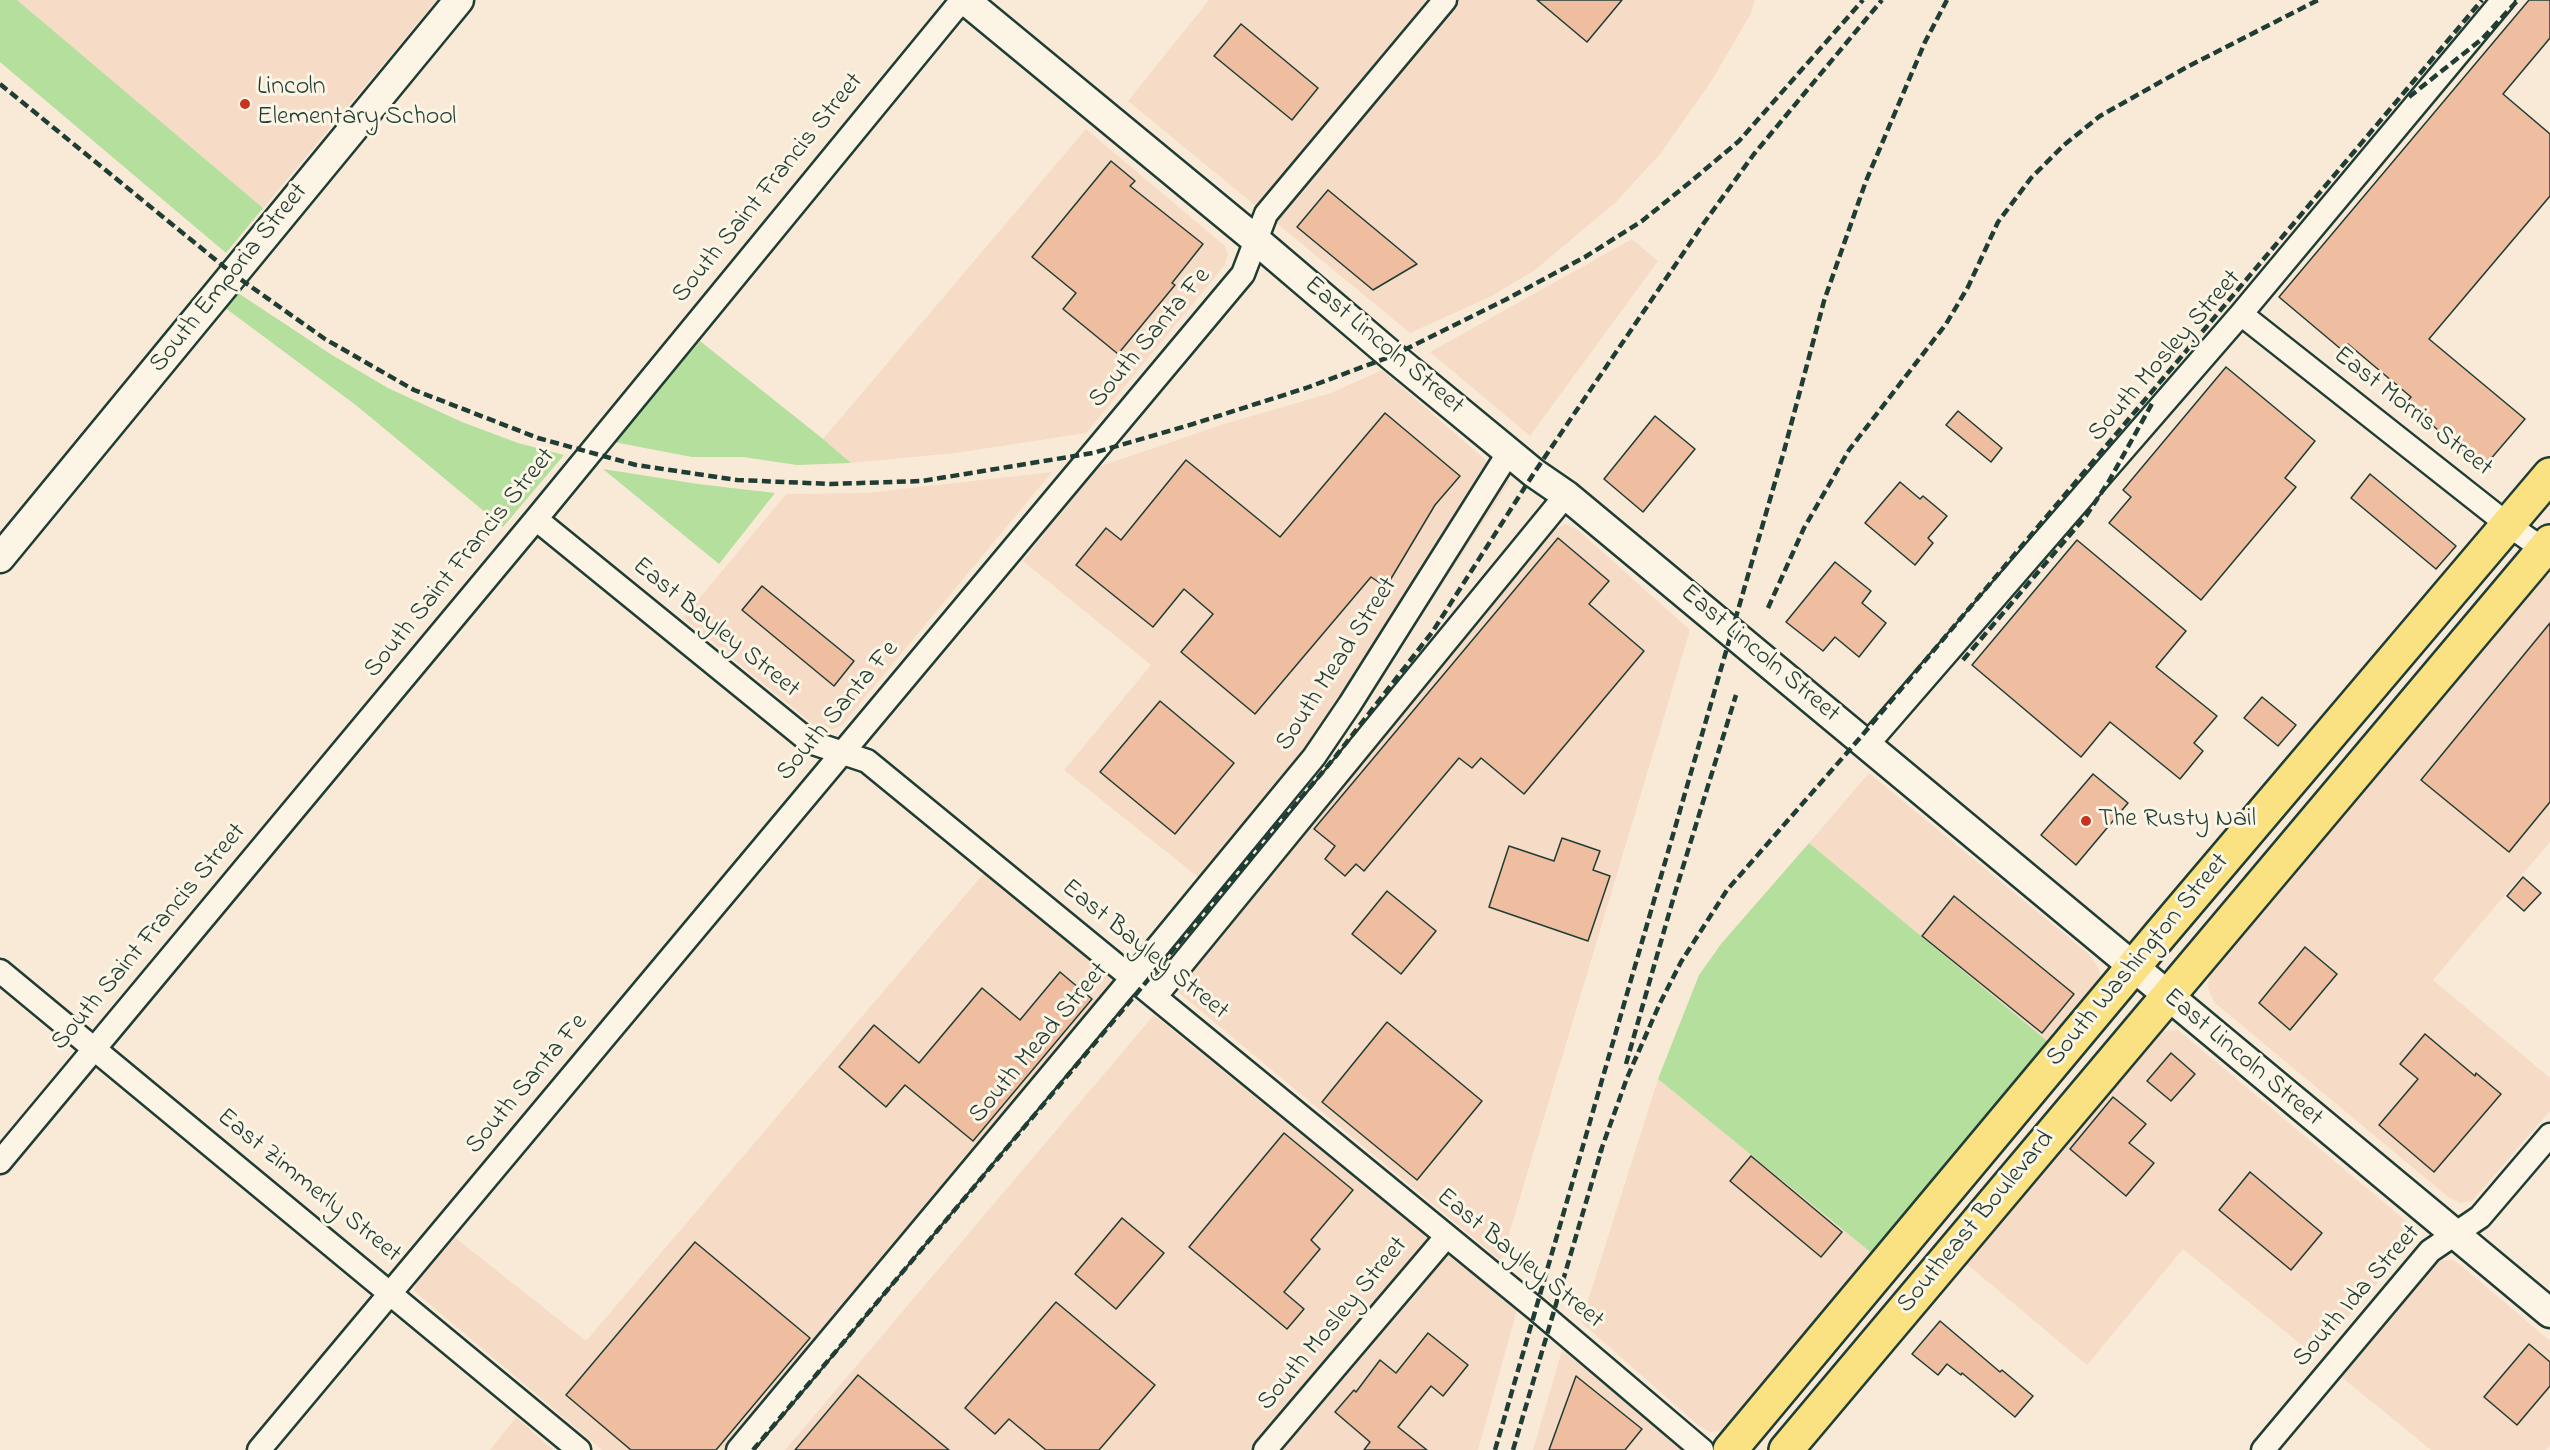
<!DOCTYPE html>
<html>
<head>
<meta charset="utf-8">
<style>
  body { margin:0 }
  canvas { display:block; background:#f9ead7 }
</style>
</head>
<body>
<canvas width="2550" height="1450"></canvas>
<script>
const g = document.querySelector('canvas').getContext('2d');
g.lineJoin = 'round';
function fill(path, color) {
  g.fillStyle = color;
  g.fill(path, 'evenodd');
}
function toPath(rows) {
  const path = new Path2D();
  for (const r of rows) {
    path.moveTo(r[0], r[1]);
    for (let i = 2; i < r.length; i += 2) path.lineTo(r[i], r[i + 1]);
  }
  return path;
}
function trace(path, color, width, dash) {
  g.strokeStyle = color;
  g.lineWidth = width;
  g.lineCap = dash ? 'butt' : 'round';
  g.setLineDash(dash || []);
  g.stroke(path);
}
function label(font, color, halo, rows, align = 'center') {
  g.font = font + ' "Indie Flower",sans-serif';
  g.lineWidth = 6;
  g.setLineDash([]);
  g.textBaseline = 'middle';
  g.strokeStyle = halo;
  g.fillStyle = color;
  for (const [text, x, y, turn = 0] of rows) {
    g.save();
    g.translate(x, y);
    g.rotate((+turn || 0) * Math.PI / 180);
    g.textAlign = isNaN(turn) ? turn : align;
    if (halo) g.strokeText(text, 0, 0);
    g.fillText(text, 0, 0);
    g.restore();
  }
}
const built = toPath([
  [17,0,437,0,263,208],
  [1209,0,1755,0,1750,15,1712,80,1661,153,1616,202,1535,270,1492,296,1410,333,1128,101],
  [1086,129,1225,246,1228,255,1224,266,1086,433,956,453,851,463,823,439],
  [1632,239,1658,261,1530,436,1430,352],
  [1382,370,1510,481,1353,721,1213,889,1064,770,1151,665,1023,561,1095,468,1224,424,1331,393],
  [1052,472,842,725,833,729,820,730,683,618,786,494,866,493],
  [1565,524,1578,530,1690,630,1501,1261,1178,992,1182,981,1555,529],
  [2550,575,2550,842,2433,980,2550,1078,2550,1111,2472,1201,2460,1203,2448,1197,2215,1003,2208,989,2209,976,2217,961,2531,582],
  [1869,773,2090,955,2099,969,2101,982,2052,1045,1809,843],
  [984,873,1116,982,723,1450,602,1450,414,1291,416,1282,453,1236,586,1341],
  [1154,1015,1517,1310,1478,1450,785,1450],
  [2178,1030,2412,1226,2415,1235,2409,1247,2314,1355,2183,1249,2087,1365,1963,1261,2147,1039,2164,1031],
  [1658,1079,1874,1255,1735,1422,1723,1431,1711,1432,1699,1426,1581,1322],
  [2442,1260,2453,1260,2463,1267,2550,1341,2550,1445,2546,1450,2431,1450,2339,1375,2423,1272],
  [1562,1350,1684,1450,1533,1450],
  [516,1417,553,1450,490,1450]
]);
const green = toPath([
  [0,0,17,0,263,208,226,253,0,62],
  [238,293,332,355,388,388,462,422,518,443,564,455,503,527,357,406,224,307],
  [700,341,823,439,851,463,797,465,743,457,692,457,614,442],
  [603,469,698,484,775,493,719,564],
  [1809,843,2052,1045,1874,1255,1658,1079,1699,975,1721,944]
]);
const building = toPath([
  [1537,0,1622,0,1587,42,1537,0],
  [2529,0,2550,0,2550,38,2503,94,2550,134,2550,196,2429,339,2525,419,2483,468,2406,403,2411,397,2348,344,2342,350,2279,297,2529,0],
  [1241,24,1318,88,1292,120,1214,56,1241,24],
  [1111,161,1135,181,1130,186,1203,244,1172,283,1175,285,1118,354,1063,309,1076,293,1032,257,1111,161],
  [1328,190,1417,264,1373,290,1297,227,1328,190],
  [2226,367,2315,441,2285,478,2296,487,2201,600,2109,523,2131,497,2123,490,2226,367],
  [1958,411,2002,448,1991,462,1946,425,1958,411],
  [1385,413,1460,476,1435,505,1386,587,1371,577,1255,714,1181,652,1213,614,1184,589,1153,627,1076,565,1106,528,1121,540,1186,460,1280,537,1385,413],
  [1655,416,1695,449,1643,512,1604,479,1655,416],
  [2370,474,2456,546,2436,569,2351,498,2370,474],
  [1900,482,1920,499,1923,496,1947,516,1928,538,1933,543,1915,565,1865,523,1900,482],
  [1558,538,1609,581,1589,604,1644,651,1524,794,1481,758,1472,768,1459,758,1364,871,1356,864,1345,876,1325,859,1335,846,1314,829,1558,538],
  [2077,540,2186,631,2156,667,2217,716,2194,743,2203,751,2180,779,2110,722,2081,757,1972,665,2077,540],
  [1835,562,1871,591,1862,603,1886,623,1859,657,1835,637,1823,651,1786,622,1835,562],
  [762,586,854,661,834,686,742,610,762,586],
  [2550,623,2550,802,2509,852,2421,780,2550,623],
  [2262,697,2296,725,2278,746,2244,718,2262,697],
  [1160,701,1234,763,1175,834,1100,772,1160,701],
  [2093,774,2128,803,2076,865,2041,835,2093,774],
  [1562,838,1600,851,1593,870,1610,876,1588,941,1489,907,1509,846,1554,861,1562,838],
  [2523,877,2541,893,2524,911,2507,896,2523,877],
  [1387,891,1436,931,1401,974,1352,934,1387,891],
  [1954,896,2074,994,2042,1033,1922,936,1954,896],
  [2305,947,2337,974,2290,1030,2259,1003,2305,947],
  [1060,972,1092,999,973,1141,905,1085,886,1107,839,1067,874,1025,919,1063,982,988,1020,1020,1060,972],
  [1387,1022,1482,1101,1417,1180,1322,1102,1387,1022],
  [2425,1034,2475,1076,2476,1073,2501,1094,2434,1172,2379,1125,2418,1079,2400,1064,2425,1034],
  [2171,1053,2195,1074,2171,1101,2147,1081,2171,1053],
  [2113,1097,2146,1124,2129,1143,2154,1163,2126,1196,2070,1149,2113,1097],
  [1284,1133,1353,1190,1311,1240,1320,1249,1284,1292,1304,1309,1287,1329,1189,1247,1284,1133],
  [1751,1156,1842,1232,1821,1257,1730,1181,1751,1156],
  [2250,1172,2322,1233,2291,1270,2219,1210,2250,1172],
  [1122,1218,1164,1253,1116,1309,1075,1274,1122,1218],
  [695,1242,810,1338,716,1450,631,1450,566,1395,695,1242],
  [1056,1302,1155,1385,1099,1450,1046,1450,1009,1419,995,1434,965,1408,1056,1302],
  [1940,1321,2000,1372,2002,1370,2033,1396,2015,1417,1962,1373,1961,1375,1947,1364,1938,1375,1912,1354,1940,1321],
  [1428,1333,1468,1365,1443,1396,1431,1386,1398,1427,1427,1450,1364,1450,1370,1442,1335,1412,1354,1390,1356,1392,1380,1360,1396,1373,1428,1333],
  [2529,1344,2550,1362,2550,1386,2517,1425,2484,1397,2529,1344],
  [858,1375,949,1450,795,1450,858,1375],
  [1576,1376,1642,1429,1625,1450,1549,1450,1576,1376]
]);
const minor = toPath([
  [2241,314,2507,524,2550,554],
  [536,519,810,742,867,761,1536,1309,1702,1450],
  [1867,745,2241,314,2503,0],
  [0,971,579,1450],
  [1155,997,1566,495],
  [0,1162,536,519,962,0],
  [259,1450,1243,274,1266,214,1445,0],
  [738,1450,1132,978,1314,757,1350,704,1509,452],
  [1265,1450,1446,1237],
  [2263,1450,2430,1251,2480,1217,2550,1135]
]);
const tertiary = toPath([
  [965,0,1256,240,1392,356,1534,473,1566,495,2550,1313],
  [0,558,459,0]
]);
const primary = toPath([
  [1730,1450,2159,936,2550,475],
  [1786,1450,2550,542]
]);
const rail = toPath([
  [0,84,233,274,325,339,414,390,538,438,636,465,737,480,831,484,922,481,1093,453,1193,424,1306,388,1392,356,1505,300,1585,257,1642,221,1689,183,1739,141,1863,0],
  [2409,97,2482,39,2518,0],
  [1768,608,1804,528,1849,450,1946,324,1968,287,1998,222,2031,178,2064,145,2100,116,2187,67,2318,0],
  [1963,660,2086,516,2109,481,2154,400],
  [1626,1064,1674,896,1736,695],
  [1600,1153,1627,1078,1660,1003,1681,962,1727,890,1859,739,2482,0],
  [753,1450,1336,756,1433,631,1534,473,1701,227,1754,154,1882,0],
  [1495,1450,1784,451,1824,301,1866,181,1925,42,1947,0],
  [1513,1450,1602,1148]
]);
const markers = [
  [245,104,6,"#c8321e"],
  [2086,821,6,"#c8321e"]
];
const poiNames = [
  ["Lincoln",257,89],
  ["Elementary School",257,119],
  ["The Rusty Nail",2098,821]
];
const streetNames = [
  ["South Saint Francis Street",769,189,-51],
  ["South Emporia Street",230,279,-51],
  ["South Santa Fe",1151,339,-50],
  ["East Lincoln Street",1383,347,40],
  ["South Mosley Street",2166,357,-49],
  ["East Morris Street",2412,413,38],
  ["South Saint Francis Street",461,564,-51],
  ["East Bayley Street",715,629,39],
  ["East Lincoln Street",1759,655,40],
  ["South Mead Street",1338,665,-57],
  ["South Santa Fe",839,712,-50],
  ["South Saint Francis Street",150,938,-50],
  ["East Bayley Street",1144,951,39],
  ["South Washington Street",2139,961,-50],
  ["South Mead Street",1040,1044,-50],
  ["East Lincoln Street",2242,1059,40],
  ["South Santa Fe",528,1085,-50],
  ["East Zimmerly Street",308,1187,39],
  ["Southeast Boulevard",1977,1223,-50],
  ["East Bayley Street",1519,1260,39],
  ["South Ida Street",2358,1297,-49],
  ["South Mosley Street",1334,1325,-50]
];
fill(built, '#f6dcc6');
fill(green, '#b5df9d');
fill(building, '#efbda0');
trace(building, '#1f3d34', 1.5);
trace(minor, '#1f3d34', 27);
trace(tertiary, '#1f3d34', 33);
trace(primary, '#1f3d34', 38);
trace(minor, '#fcf5e5', 22);
trace(tertiary, '#fcf5e5', 28);
trace(primary, '#fae181', 33);
trace(rail, '#1f3d34', 4.5, [9, 4.5]);
for (const [x, y, r, color] of markers) {
  const dot = new Path2D();
  dot.arc(x, y, r, 0, 2 * Math.PI);
  g.fillStyle = color;
  g.fill(dot);
  trace(dot, '#fcf5e5', 2);
}
label('26px', '#1f3d34', '#fcf5e5', poiNames, 'left');
label('26px', '#1f3d34', '#fcf5e5', streetNames);
</script>
</body>
</html>
